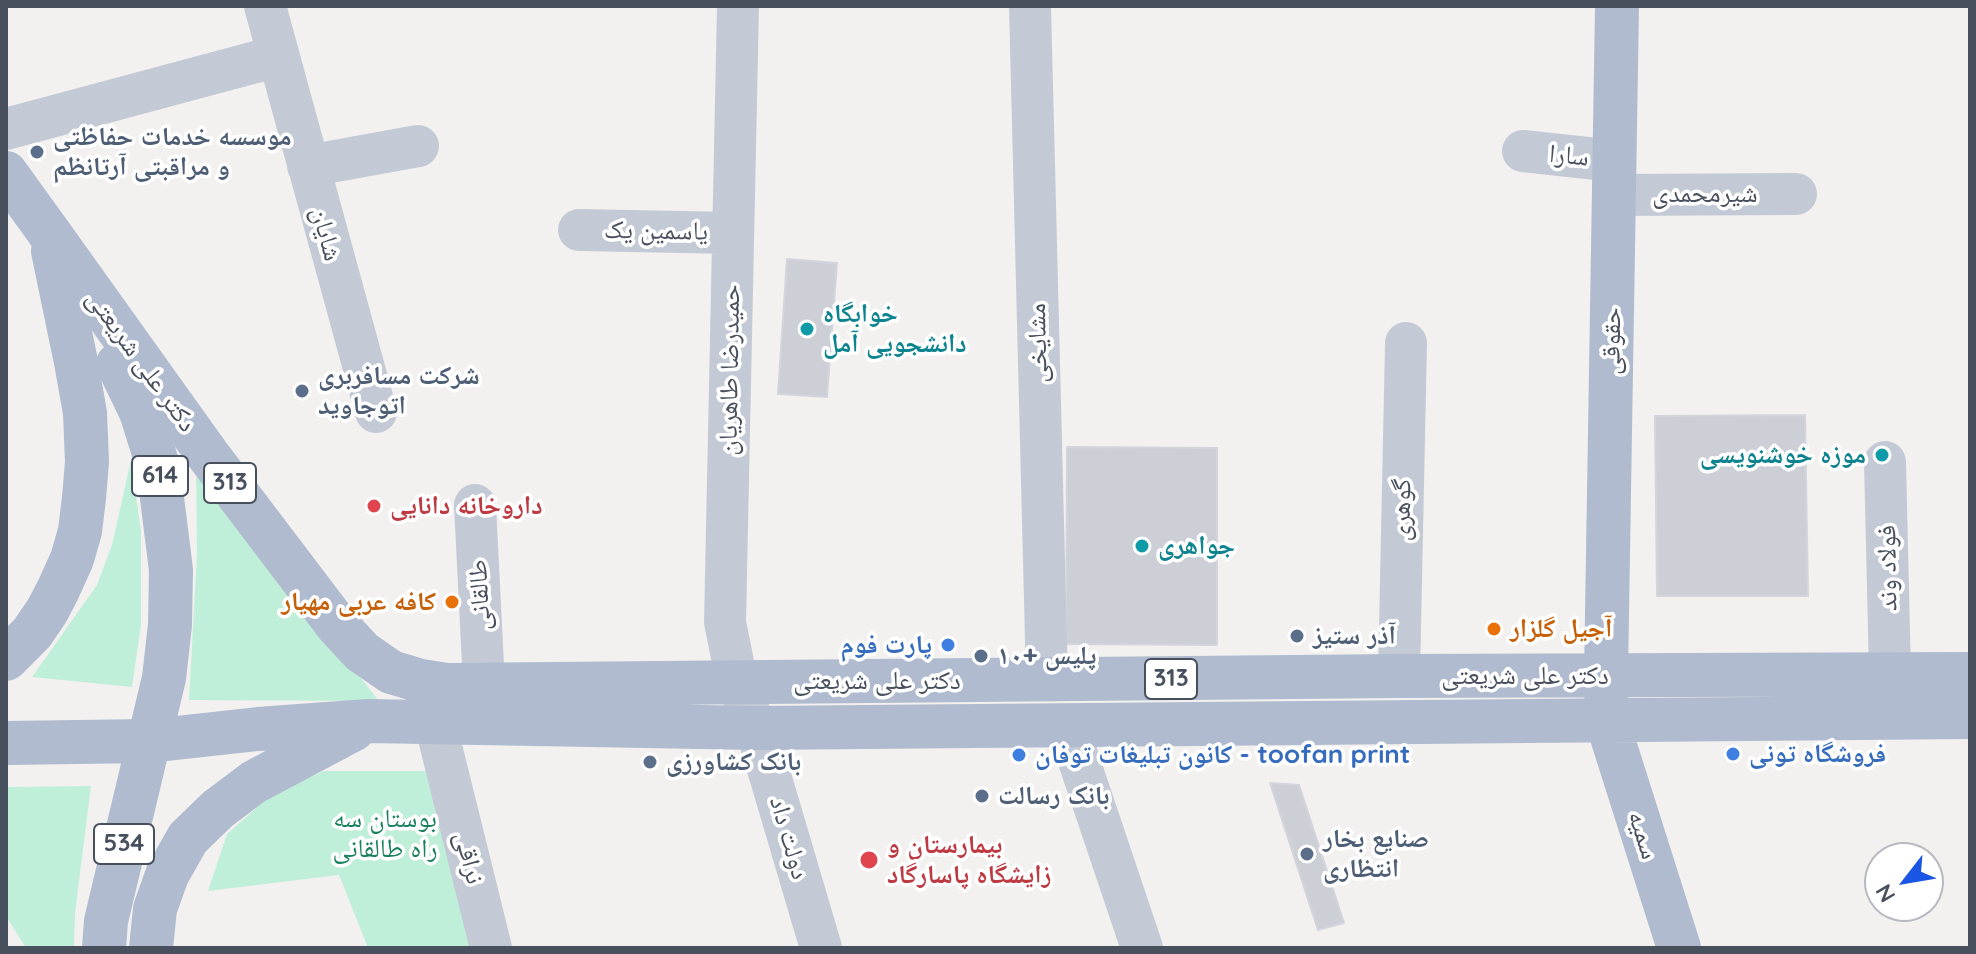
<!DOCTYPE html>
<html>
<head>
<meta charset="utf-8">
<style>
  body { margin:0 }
  #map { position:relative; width:1976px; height:954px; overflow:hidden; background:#f3f1f0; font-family:Quicksand,sans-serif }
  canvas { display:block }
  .frame { position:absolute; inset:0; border:8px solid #48505e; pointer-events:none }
  .north { position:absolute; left:1864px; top:842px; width:80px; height:80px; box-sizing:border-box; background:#fff; border:2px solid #b6b9bf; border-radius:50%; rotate:239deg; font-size:22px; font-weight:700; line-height:32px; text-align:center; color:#48505e }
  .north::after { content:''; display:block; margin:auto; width:28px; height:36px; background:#1a55e3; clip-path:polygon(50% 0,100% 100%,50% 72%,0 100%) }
</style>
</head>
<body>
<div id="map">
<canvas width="1976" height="954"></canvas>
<div class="frame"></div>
<div class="north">N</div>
</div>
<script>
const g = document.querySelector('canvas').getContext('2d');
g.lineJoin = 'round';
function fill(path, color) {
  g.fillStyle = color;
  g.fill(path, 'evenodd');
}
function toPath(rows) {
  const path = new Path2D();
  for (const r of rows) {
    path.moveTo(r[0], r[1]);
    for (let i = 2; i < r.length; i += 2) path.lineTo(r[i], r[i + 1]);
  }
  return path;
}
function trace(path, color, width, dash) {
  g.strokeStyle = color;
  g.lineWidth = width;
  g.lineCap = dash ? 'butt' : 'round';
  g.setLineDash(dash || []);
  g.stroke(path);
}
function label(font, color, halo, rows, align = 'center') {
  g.font = font + ' Quicksand,"Noto Naskh Arabic",sans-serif';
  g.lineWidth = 7;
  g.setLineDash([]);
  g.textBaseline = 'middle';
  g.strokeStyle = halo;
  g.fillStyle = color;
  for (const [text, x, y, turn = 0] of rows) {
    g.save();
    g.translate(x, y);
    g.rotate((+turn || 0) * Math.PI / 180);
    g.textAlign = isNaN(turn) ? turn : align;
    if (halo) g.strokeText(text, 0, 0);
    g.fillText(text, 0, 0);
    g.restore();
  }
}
const green = toPath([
  [131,460,141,532,141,625,132,687,32,677,97,585,112,545],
  [196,467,379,701,189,700,197,554],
  [324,771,433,771,478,948,368,948,339,875,208,891,227,834,271,795],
  [91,786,75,913,74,948,26,948,6,916,6,787]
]);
const building = toPath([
  [787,259,837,263,827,397,778,394,787,259],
  [1805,415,1808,596,1657,596,1655,416,1805,415],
  [1067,447,1217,448,1217,645,1066,644,1067,447],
  [1270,783,1299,785,1344,923,1318,930,1270,783]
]);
const minor = toPath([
  [265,6,376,412],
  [738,6,725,622,737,682,756,728,821,948],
  [1030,6,1047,680],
  [6,129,278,56],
  [1523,151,1615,161],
  [308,166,418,146],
  [1614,195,1796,194],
  [579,230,733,233],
  [1885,462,1890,674],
  [475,505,484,685],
  [1399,676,1406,343],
  [435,722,491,948],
  [1067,725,1142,948]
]);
const major = toPath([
  [1617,6,1606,675,1607,721,1679,948],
  [6,173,50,234,64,261],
  [50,234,208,455,337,625,362,652,391,672,421,681,447,685,1399,676,1970,674],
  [6,659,32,633,47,611,58,590,72,559,80,531,84,498,87,462,85,413,76,362,53,251],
  [6,743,149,741,258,729,368,721,756,728,1970,717],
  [104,948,106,921,164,678,170,625,171,570,158,466,141,412,118,364],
  [151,948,155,909,167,875,188,838,218,809,254,782,354,729]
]);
const markers = [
  [37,152,8,"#5c6f8a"],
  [807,329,8,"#0f9aa8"],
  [302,391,8,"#5c6f8a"],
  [1882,455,8,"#0f9aa8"],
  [374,506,8,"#e0444e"],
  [1142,546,8,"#0f9aa8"],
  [452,602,8,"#e8710a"],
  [1494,629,8,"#e8710a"],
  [1297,636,8,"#5c6f8a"],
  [948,645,8,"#3f7fe0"],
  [981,656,8,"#5c6f8a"],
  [1733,754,8,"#3f7fe0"],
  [1019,755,8,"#3f7fe0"],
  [650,762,8,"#5c6f8a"],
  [982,796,8,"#5c6f8a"],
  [1307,854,8,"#5c6f8a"],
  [869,860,10,"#e0444e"]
];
const shields = [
  [160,476,56],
  [230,483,52],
  [1171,679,52],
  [124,844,60]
];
const shieldNames = [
  ["614",160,476],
  ["313",230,483],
  ["313",1171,679],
  ["534",124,844]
];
const serviceNames = [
  ["موسسه خدمات حفاظتی",53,137],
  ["و مراقبتی آرتانظم",53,167],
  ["شرکت مسافربری",318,376],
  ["اتوجاوید",318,406],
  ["آذر ستیز",1313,636],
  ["پلیس +۱۰",997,656],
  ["بانک کشاورزی",666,762],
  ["بانک رسالت",998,796],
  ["صنایع بخار",1323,839],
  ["انتظاری",1323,869]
];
const streetNames = [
  ["سارا",1569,156,6],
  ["شیرمحمدی",1705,194],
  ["یاسمین یک",656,231,1],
  ["شایان",326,234,75],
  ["حقوقی",1612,341,-89],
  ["مشایخی",1038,343,-91],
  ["دکتر علی شریعتی",141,361,54],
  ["حمیدرضا طاهریان",730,370,-89],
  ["گوهری",1402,510,-89],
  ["فولاد وند",1888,568,-91],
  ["طالقانی",480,595,-93],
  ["دکتر علی شریعتی",1525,676],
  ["دکتر علی شریعتی",877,681],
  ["سمیه",1643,835,72],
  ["دولت داد",789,838,74],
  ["نراقی",469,858,76]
];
const cultureNames = [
  ["خوابگاه",823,314],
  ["دانشجویی آمل",823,344],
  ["موزه خوشنویسی",1866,455,"right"],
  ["جواهری",1158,546]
];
const healthNames = [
  ["داروخانه دانایی",390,506],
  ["بیمارستان و",887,845],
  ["زایشگاه پاسارگاد",887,875]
];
const foodNames = [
  ["کافه عربی مهیار",436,602],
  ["آجیل گلزار",1510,629,"left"]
];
const shopNames = [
  ["پارت فوم",932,645,"right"],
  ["فروشگاه تونی",1749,754],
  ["کانون تبلیغات توفان - toofan print",1035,755]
];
const parkNames = [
  ["بوستان سه",385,819],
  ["راه طالقانی",385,849]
];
fill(green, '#c0efd9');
fill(building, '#cccfd6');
trace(building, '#d4d5dc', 2);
trace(minor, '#c4cad5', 42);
trace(major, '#b0bbcf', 44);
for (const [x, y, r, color] of markers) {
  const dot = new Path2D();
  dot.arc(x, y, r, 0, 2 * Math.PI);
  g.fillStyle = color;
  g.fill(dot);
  trace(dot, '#fff', 3);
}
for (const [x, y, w] of shields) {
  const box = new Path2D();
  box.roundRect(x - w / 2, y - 20, w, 40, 6);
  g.fillStyle = '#fff';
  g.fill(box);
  trace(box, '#48505e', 2);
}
label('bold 24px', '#48505e', null, shieldNames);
label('bold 26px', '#4e5e75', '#fff', serviceNames, 'left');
label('26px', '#48505e', '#fff', streetNames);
label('bold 26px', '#0d838f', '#fff', cultureNames, 'left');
label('bold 26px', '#be3a42', '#fff', healthNames, 'left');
label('bold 26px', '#c56008', '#fff', foodNames, 'right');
label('bold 26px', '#366cbe', '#fff', shopNames, 'left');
label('26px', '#18805b', '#fff', parkNames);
</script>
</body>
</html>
